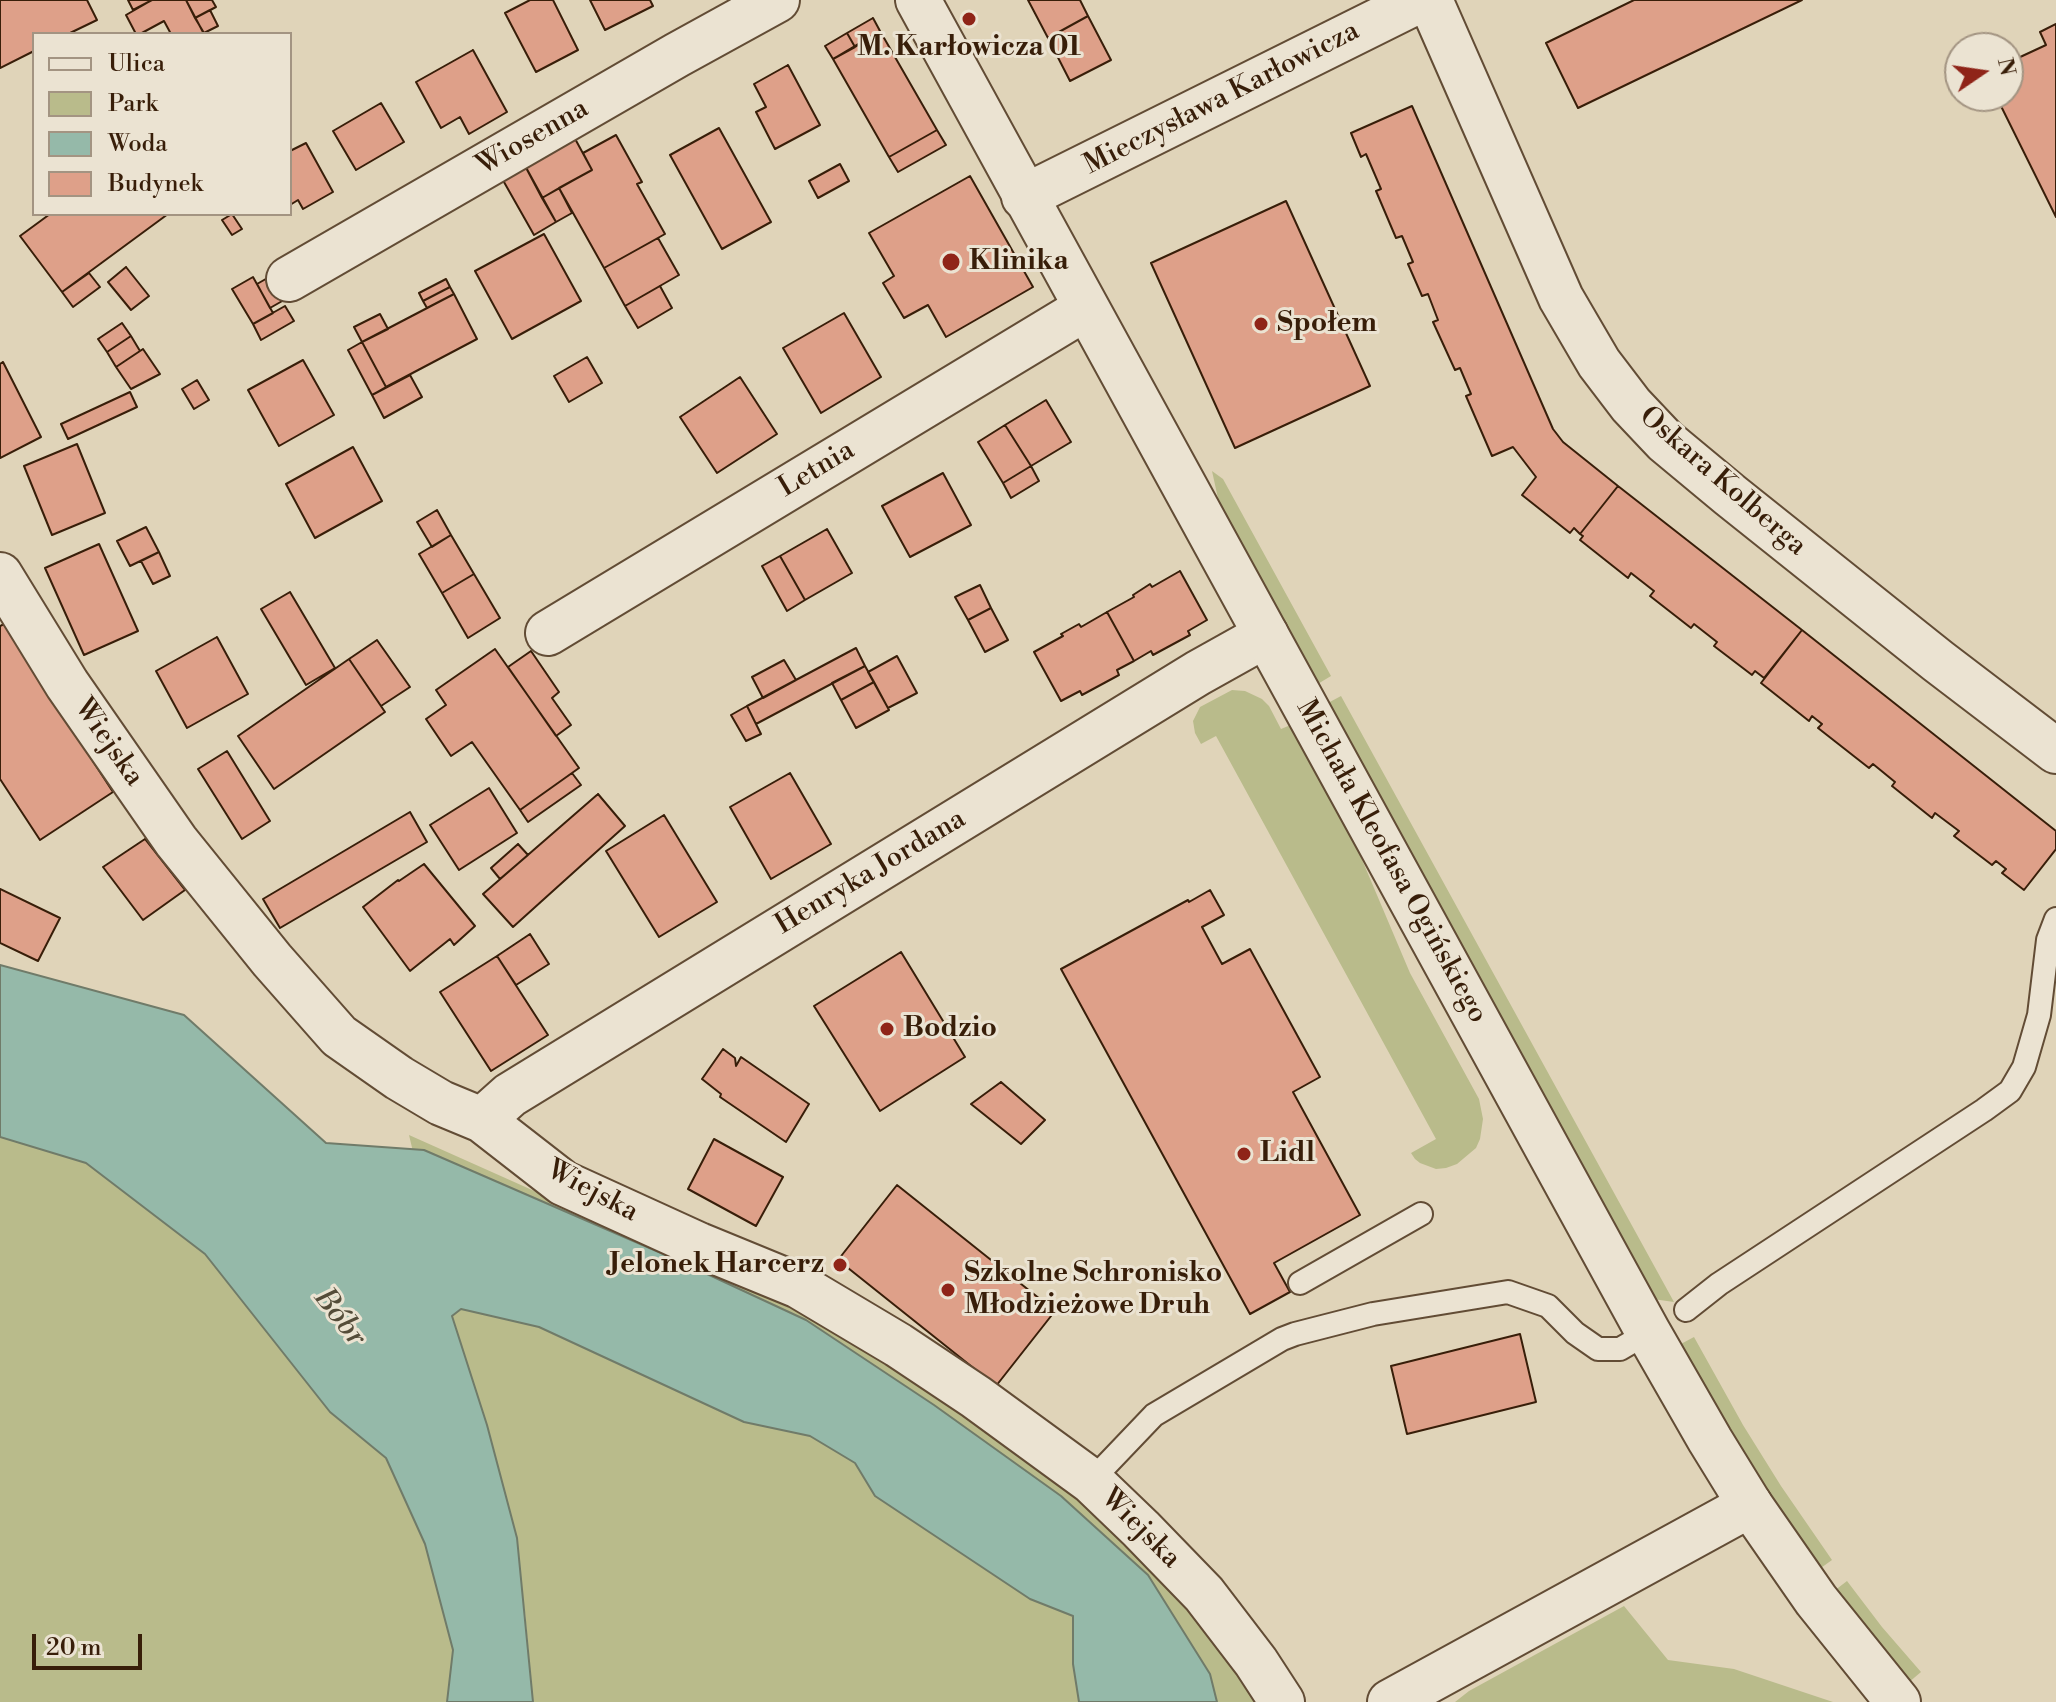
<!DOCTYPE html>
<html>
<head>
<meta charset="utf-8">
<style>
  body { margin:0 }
  #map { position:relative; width:2056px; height:1702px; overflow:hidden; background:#e0d4b9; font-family:"Libre Bodoni",serif }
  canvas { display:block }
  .legend { position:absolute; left:32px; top:32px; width:260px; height:184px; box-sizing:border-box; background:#ebe3d2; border:2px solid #a39482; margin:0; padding:10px 14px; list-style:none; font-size:24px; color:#381e09 }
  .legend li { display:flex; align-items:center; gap:16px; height:40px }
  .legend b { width:40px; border:2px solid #a39482 }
  .north { position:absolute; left:1944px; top:32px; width:80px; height:80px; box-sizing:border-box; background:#ebe3d2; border:2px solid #a39482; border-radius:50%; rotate:77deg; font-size:22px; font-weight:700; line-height:32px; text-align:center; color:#381e09 }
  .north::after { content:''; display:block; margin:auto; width:28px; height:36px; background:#8f2418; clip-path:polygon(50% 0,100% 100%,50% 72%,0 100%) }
  .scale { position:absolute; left:32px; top:1634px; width:110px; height:36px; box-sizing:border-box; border:4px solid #381e09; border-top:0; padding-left:10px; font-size:24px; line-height:28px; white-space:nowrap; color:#381e09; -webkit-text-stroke:6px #ebe3d2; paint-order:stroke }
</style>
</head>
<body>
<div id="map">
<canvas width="2056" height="1702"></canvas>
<ul class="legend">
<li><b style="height:10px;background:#ebe3d2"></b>Ulica</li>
<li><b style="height:22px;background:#b9bb8b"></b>Park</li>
<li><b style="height:22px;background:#95b9a9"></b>Woda</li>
<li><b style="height:22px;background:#dea089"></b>Budynek</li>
</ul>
<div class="north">N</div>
<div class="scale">20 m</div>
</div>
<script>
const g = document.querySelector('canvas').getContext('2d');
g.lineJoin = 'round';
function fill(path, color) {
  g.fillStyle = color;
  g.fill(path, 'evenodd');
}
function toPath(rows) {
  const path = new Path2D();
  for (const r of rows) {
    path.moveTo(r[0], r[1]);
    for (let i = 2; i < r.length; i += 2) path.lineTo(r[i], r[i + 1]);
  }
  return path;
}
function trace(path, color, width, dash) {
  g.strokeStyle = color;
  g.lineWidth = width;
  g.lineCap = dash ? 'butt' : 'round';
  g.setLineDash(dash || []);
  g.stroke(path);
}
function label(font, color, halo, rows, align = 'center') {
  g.font = font + ' "Libre Bodoni",serif';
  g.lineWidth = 6;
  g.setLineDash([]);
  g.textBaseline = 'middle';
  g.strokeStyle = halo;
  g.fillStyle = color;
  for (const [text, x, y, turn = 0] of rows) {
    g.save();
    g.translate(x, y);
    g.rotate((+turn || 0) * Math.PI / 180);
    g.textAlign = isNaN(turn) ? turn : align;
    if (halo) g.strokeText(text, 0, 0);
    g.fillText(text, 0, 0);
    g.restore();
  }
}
const green = toPath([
  [1212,471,1223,479,1331,676,1316,685,1221,512],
  [1232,690,1245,691,1262,699,1269,706,1281,729,1293,724,1349,829,1410,973,1479,1099,1483,1119,1480,1139,1476,1148,1457,1164,1446,1168,1436,1169,1420,1163,1415,1159,1411,1153,1436,1139,1216,736,1201,744,1195,733,1193,721,1200,707],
  [1341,696,1674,1302,1653,1299,1326,704],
  [409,1135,850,1332,1059,1475,1162,1570,1258,1702,533,1702,525,1612,499,1474,487,1425,452,1315],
  [0,1137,86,1163,205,1254,330,1412,386,1458,425,1544,453,1650,447,1702,0,1702],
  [1694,1337,1743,1425,1781,1486,1832,1560,1818,1570,1766,1495,1679,1345],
  [1847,1581,1882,1627,1921,1672,1908,1683,1834,1591],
  [1624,1606,1668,1660,1734,1669,1833,1702,1455,1702,1469,1691]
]);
const water = toPath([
  [0,965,184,1015,326,1143,424,1150,677,1260,806,1320,934,1405,1061,1496,1148,1575,1210,1674,1217,1702,1079,1702,1073,1664,1073,1616,1030,1599,875,1496,855,1463,810,1436,744,1422,539,1327,461,1309,452,1316,487,1425,517,1538,533,1702,447,1702,453,1650,425,1544,386,1458,330,1412,205,1254,86,1163,0,1137,0,965]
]);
const building = toPath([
  [0,0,87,0,97,20,68,34,34,34,34,51,0,68,0,0],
  [128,0,152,0,133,10,128,0],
  [152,0,186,0,204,34,171,34,164,21,140,34,136,34,126,15,152,0],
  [186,0,212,0,216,7,195,18,186,0],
  [530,0,553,0,578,50,536,72,505,13,530,0],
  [590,0,650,0,653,6,605,30,590,0],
  [1028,0,1080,0,1088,16,1048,38,1028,0],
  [1634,0,1802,0,1578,108,1546,43,1634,0],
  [210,10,218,26,204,33,195,18,210,10],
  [1088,16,1111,60,1070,81,1048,38,1088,16],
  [873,18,880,31,855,47,847,33,873,18],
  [2056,24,2056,217,1996,96,2008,96,2007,48,2011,46,2018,58,2046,45,2040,32,2056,24],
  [880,31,937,130,889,157,833,59,880,31],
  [847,33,855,47,833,59,825,46,847,33],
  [473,50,507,112,469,134,460,117,441,128,416,82,473,50],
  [788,65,820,125,775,149,756,112,766,107,754,84,788,65],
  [381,103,404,142,356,170,333,131,381,103],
  [1412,106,1553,429,1563,442,1618,486,1580,534,1574,528,1570,533,1522,495,1536,477,1513,447,1492,456,1466,396,1471,394,1460,368,1455,370,1433,322,1438,320,1428,294,1422,296,1408,264,1413,262,1402,236,1396,238,1376,191,1381,189,1366,154,1361,157,1351,133,1412,106],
  [719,128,771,222,722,249,670,155,719,128],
  [937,130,946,145,898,172,889,157,937,130],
  [573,135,592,170,542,198,523,162,573,135],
  [616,135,642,182,637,184,665,234,604,268,559,188,592,170,583,153,616,135],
  [306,143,333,192,303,209,298,200,290,205,290,151,306,143],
  [523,162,556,222,534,235,500,175,523,162],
  [840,164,849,181,818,198,809,181,840,164],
  [970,176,1033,287,946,337,928,305,904,318,883,283,894,276,869,233,970,176],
  [559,188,572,213,556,222,542,198,559,188],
  [1286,201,1370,386,1235,448,1151,263,1286,201],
  [50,214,168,214,62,292,20,236,50,214],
  [232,214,242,229,232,235,222,220,232,214],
  [544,234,581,301,512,339,475,271,544,234],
  [658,238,679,275,625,306,604,268,658,238],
  [126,267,149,296,131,310,108,282,126,267],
  [89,273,100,287,73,307,62,292,89,273],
  [271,276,284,300,270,308,257,284,271,276],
  [253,277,273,313,253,324,232,289,253,277],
  [446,279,450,287,423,301,419,293,446,279],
  [660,286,672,308,638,328,625,306,660,286],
  [450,287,454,294,427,308,423,301,450,287],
  [454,294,477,339,386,387,362,342,454,294],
  [285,306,294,321,261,340,253,324,285,306],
  [844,313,881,377,821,413,783,348,844,313],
  [380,314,388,329,362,342,354,327,380,314],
  [122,323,131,336,107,352,98,339,122,323],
  [131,336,140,351,116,367,107,352,131,336],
  [362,342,386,387,372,395,348,350,362,342],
  [143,349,160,374,131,389,116,367,143,349],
  [587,357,602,383,569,402,554,376,587,357],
  [303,360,334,415,279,446,248,390,303,360],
  [3,362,41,437,0,458,0,364,3,362],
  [410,375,422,397,384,418,372,395,410,375],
  [740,377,777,434,717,473,680,417,740,377],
  [197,380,209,400,194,409,182,389,197,380],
  [130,392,137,407,68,439,61,424,130,392],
  [1046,400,1071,442,1031,466,1005,425,1046,400],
  [1005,425,1031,466,1003,483,978,442,1005,425],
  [77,444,105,513,52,535,24,466,77,444],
  [353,447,382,501,315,538,286,484,353,447],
  [1031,466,1039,481,1011,498,1003,483,1031,466],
  [943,473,971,525,910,557,882,506,943,473],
  [1618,486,1802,630,1764,678,1755,671,1752,675,1714,646,1717,642,1694,624,1691,628,1650,596,1654,591,1631,573,1628,578,1580,540,1583,536,1580,534,1618,486],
  [437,510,451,535,432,547,417,522,437,510],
  [146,527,159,552,130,566,117,541,146,527],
  [827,529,852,573,805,600,780,556,827,529],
  [451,535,474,574,442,593,419,554,451,535],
  [99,544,138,631,84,655,45,568,99,544],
  [159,552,170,576,153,584,141,561,159,552],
  [780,556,805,600,787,611,762,566,780,556],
  [1180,571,1207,620,1188,631,1190,635,1153,655,1151,651,1134,661,1107,612,1134,597,1133,595,1150,584,1152,587,1180,571],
  [474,574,500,618,468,638,442,593,474,574],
  [980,585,991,608,968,620,955,597,980,585],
  [290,592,335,668,306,685,261,609,290,592],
  [991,608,1008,640,985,652,968,620,991,608],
  [1107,612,1134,661,1117,670,1119,675,1082,695,1080,691,1061,701,1034,652,1063,636,1061,634,1079,624,1081,627,1107,612],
  [4,624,113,792,40,840,0,779,0,626,4,624],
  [1802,630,2056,831,2056,849,2024,890,2002,873,2006,869,1996,861,1992,865,1954,836,1959,831,1935,813,1932,818,1892,786,1895,782,1873,764,1869,768,1818,728,1822,724,1812,716,1809,721,1761,683,1802,630],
  [217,637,248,694,187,728,156,671,217,637],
  [377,640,410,687,381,706,349,659,377,640],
  [856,648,865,666,756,724,747,706,856,648],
  [495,649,579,768,520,810,472,742,451,756,426,719,446,705,436,690,495,649],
  [531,651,559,692,552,698,571,725,556,736,508,667,531,651],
  [897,656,917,693,888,708,868,672,897,656],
  [349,659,385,712,274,789,238,736,349,659],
  [784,660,796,680,763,698,752,677,784,660],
  [865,666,874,682,841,700,832,683,865,666],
  [874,682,889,710,856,728,841,700,874,682],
  [747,706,761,734,746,741,731,715,747,706],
  [227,751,270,821,242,839,198,769,227,751],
  [572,773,581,785,528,822,520,810,572,773],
  [790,773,831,844,771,879,730,807,790,773],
  [489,788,517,833,459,870,430,825,489,788],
  [598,794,625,826,513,927,483,894,598,794],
  [410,812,427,842,280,928,263,899,410,812],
  [664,815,717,902,659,937,606,851,664,815],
  [145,839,185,890,143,920,103,867,145,839],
  [518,844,528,855,500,879,491,868,518,844],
  [424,864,475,926,454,945,450,939,410,971,363,907,398,880,399,881,424,864],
  [0,889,60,918,38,961,0,943,0,889],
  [1210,890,1224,915,1202,927,1222,964,1250,949,1320,1077,1293,1092,1360,1215,1274,1263,1290,1292,1250,1314,1061,969,1188,900,1189,902,1210,890],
  [530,934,549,964,516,985,497,956,530,934],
  [901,952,965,1057,880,1111,814,1006,901,952],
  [497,956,548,1035,491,1071,440,992,497,956],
  [723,1049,735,1058,736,1066,741,1057,809,1104,786,1142,720,1097,721,1094,702,1079,723,1049],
  [1001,1082,1045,1120,1021,1144,971,1104,1001,1082],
  [714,1139,783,1177,756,1226,688,1189,714,1139],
  [897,1185,1055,1311,996,1386,838,1260,897,1185],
  [1520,1334,1536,1402,1407,1434,1391,1366,1520,1334]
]);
const service = toPath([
  [1300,1283,1421,1214],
  [1686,1310,1719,1284,1984,1110,2010,1091,2024,1067,2039,1015,2048,940,2056,919],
  [1091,1481,1154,1415,1282,1339,1295,1334,1373,1314,1508,1292,1548,1306,1575,1333,1598,1349,1620,1349,1632,1342]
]);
const minor = toPath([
  [1430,0,1561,298,1599,363,1631,405,1665,441,1730,495,1938,661,2056,751],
  [1024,197,1420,0],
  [289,279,677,55,777,0],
  [0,575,67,684,176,841,272,960,339,1036,399,1078,441,1103,482,1120,563,1183,699,1245,799,1286,898,1345,976,1397,1091,1481,1141,1529,1204,1594,1256,1662,1282,1702],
  [548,633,1086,308],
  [482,1120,510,1095,1198,673,1266,635],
  [1390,1702,1750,1505]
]);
const tertiary = toPath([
  [918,0,1648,1332,1710,1440,1750,1505,1816,1600,1898,1702]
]);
const markers = [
  [969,19,8,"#8f2418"],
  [951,262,10,"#8f2418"],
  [1261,324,8,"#8f2418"],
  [887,1029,8,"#8f2418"],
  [1244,1154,8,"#8f2418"],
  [840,1265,8,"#8f2418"],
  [948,1290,8,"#8f2418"]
];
const poiNames = [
  ["M. Karłowicza 01",969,48,"center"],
  ["Klinika",969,262],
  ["Społem",1277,324],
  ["Bodzio",903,1029],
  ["Lidl",1260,1154],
  ["Jelonek Harcerz",824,1265,"right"],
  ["Szkolne Schronisko",964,1274],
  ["Młodzieżowe Druh",964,1306]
];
const streetNames = [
  ["Mieczysława Karłowicza",1222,99,-27],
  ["Wiosenna",533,138,-30],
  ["Letnia",817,470,-31],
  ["Oskara Kolberga",1722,482,41],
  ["Wiejska",108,743,55],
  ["Michała Kleofasa Ogińskiego",1391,862,61],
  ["Henryka Jordana",871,873,-31],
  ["Wiejska",592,1192,28],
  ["Wiejska",1140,1529,45]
];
const waterNames = [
  ["Bóbr",339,1318,52]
];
fill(green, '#b9bb8b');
fill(water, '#95b9a9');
trace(water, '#707b69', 2);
fill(building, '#dea089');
trace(building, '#381e09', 2);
trace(service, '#624c35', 26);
trace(minor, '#624c35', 48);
trace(tertiary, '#624c35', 48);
trace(service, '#ebe3d2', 22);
trace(minor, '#ebe3d2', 44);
trace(tertiary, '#ebe3d2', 44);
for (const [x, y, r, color] of markers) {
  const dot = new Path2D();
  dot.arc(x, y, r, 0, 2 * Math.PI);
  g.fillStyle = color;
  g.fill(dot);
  trace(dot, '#ebe3d2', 3);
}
label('bold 28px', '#381e09', '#ebe3d2', poiNames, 'left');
label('28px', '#381e09', '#ebe3d2', streetNames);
label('italic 30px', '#544c39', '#ebe3d2', waterNames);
</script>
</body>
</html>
